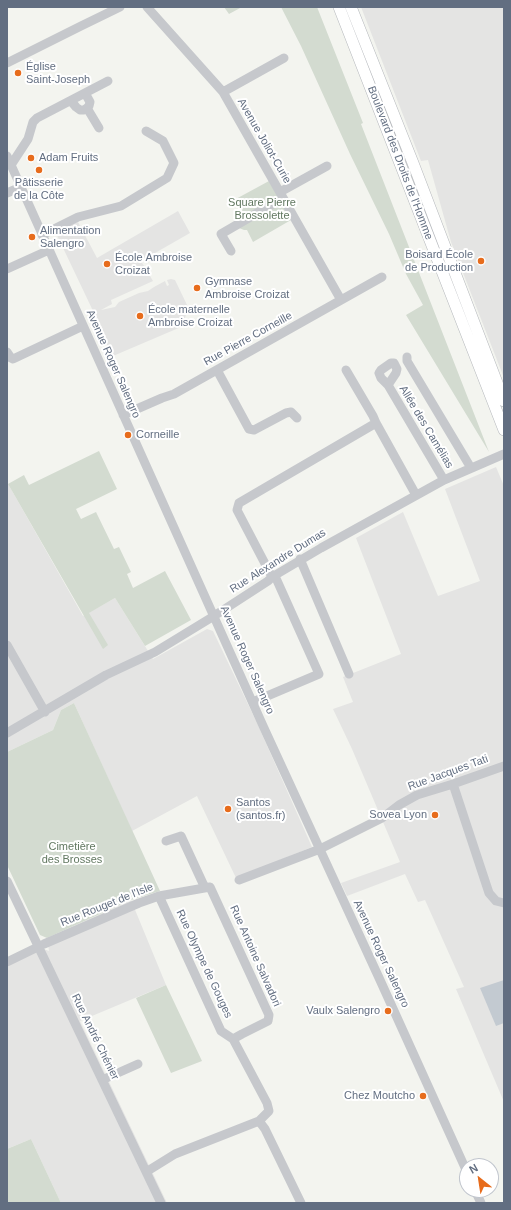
<!DOCTYPE html>
<html>
<head>
<meta charset="utf-8">
<style>
  body { margin:0 }
  #map { position:relative; width:511px; height:1210px; overflow:hidden; background:#f3f4ef; font-family:Arial,sans-serif }
  canvas { display:block }
  .frame { position:absolute; inset:0; border:8px solid #626e81; pointer-events:none }
  .north { position:absolute; left:459px; top:1158px; width:40px; height:40px; box-sizing:border-box; background:#fff; border:1px solid #c0c5cd; border-radius:50%; rotate:330deg; font-size:11px; font-weight:700; line-height:16px; text-align:center; color:#626e81 }
  .north::after { content:''; display:block; margin:auto; width:14px; height:18px; background:#e76c1c; clip-path:polygon(50% 0,100% 100%,50% 72%,0 100%) }
</style>
</head>
<body>
<div id="map">
<canvas width="511" height="1210"></canvas>
<div class="frame"></div>
<div class="north">N</div>
</div>
<script>
const g = document.querySelector('canvas').getContext('2d');
g.lineJoin = 'round';
function fill(path, color) {
  g.fillStyle = color;
  g.fill(path, 'evenodd');
}
function toPath(rows) {
  const path = new Path2D();
  for (const r of rows) {
    path.moveTo(r[0], r[1]);
    for (let i = 2; i < r.length; i += 2) path.lineTo(r[i], r[i + 1]);
  }
  return path;
}
function trace(path, color, width, dash) {
  g.strokeStyle = color;
  g.lineWidth = width;
  g.lineCap = dash ? 'butt' : 'round';
  g.setLineDash(dash || []);
  g.stroke(path);
}
function label(font, color, halo, rows, align = 'center') {
  g.font = font + ' Arial,sans-serif';
  g.lineWidth = 4;
  g.setLineDash([]);
  g.textBaseline = 'middle';
  g.strokeStyle = halo;
  g.fillStyle = color;
  for (const [text, x, y, turn = 0] of rows) {
    g.save();
    g.translate(x, y);
    g.rotate((+turn || 0) * Math.PI / 180);
    g.textAlign = isNaN(turn) ? turn : align;
    if (halo) g.strokeText(text, 0, 0);
    g.fillText(text, 0, 0);
    g.restore();
  }
}
const built = toPath([
  [361,7,504,7,504,378,451,242,428,160,421,161],
  [178,211,190,233,141,261,153,281,111,300,112,304,101,310,115,307,119,302,139,293,148,291,154,287,165,281,167,286,169,285,167,280,171,279,175,280,188,307,185,318,188,324,113,356,112,353,114,352,109,353,106,342,95,319,94,313,55,231,78,222,97,258],
  [496,467,504,486,504,1102,456,989,464,987,425,900,418,902,405,874,347,896,341,883,400,862,352,749,333,709,353,702,343,677,401,654,356,538,403,512,438,596,480,581,445,489],
  [7,482,83,616,115,598,153,659,207,629,213,631,257,723,312,847,236,878,197,796,132,831,74,703,61,710,53,730,7,752],
  [131,900,166,985,80,1021,167,1203,61,1203,31,1139,7,1149,7,962,38,947,49,951,47,938]
]);
const green = toPath([
  [224,7,242,7,229,14],
  [281,7,317,7,363,123,361,124,489,452,406,315,423,305,406,274,389,234,350,154,301,46],
  [269,181,291,220,253,242,247,230,244,230,239,228,248,222,234,200],
  [99,451,117,489,76,509,81,519,96,512,114,549,119,547,131,572,127,574,133,588,165,571,191,620,145,646,115,598,89,613,108,645,103,649,8,484,24,475,29,485],
  [74,703,160,891,131,900,47,938,40,935,7,865,7,752,53,730,61,710],
  [166,985,202,1061,171,1073,136,998],
  [31,1139,61,1203,7,1203,7,1149]
]);
const water = toPath([
  [504,980,504,1023,496,1026,480,988]
]);
const minor = toPath([
  [147,7,223,92,341,300],
  [7,63,81,26,120,7],
  [223,92,284,58],
  [71,101,76,107,80,110,84,110,87,108,89,106,90,102,85,93],
  [87,108,99,128],
  [7,156,264,728,380,980,467,1172],
  [11,165,28,139,33,122,37,118,108,81],
  [280,192,327,166],
  [7,193,21,187],
  [42,235,78,217,121,206,167,178,174,163,163,141,146,131],
  [231,251,221,234,283,198],
  [7,269,49,250],
  [7,352,11,358,13,359,83,326],
  [407,357,407,361,471,468],
  [217,370,249,429,254,430,286,413,291,412,297,418],
  [346,370,373,416,376,423],
  [388,385,396,373,397,369,394,363,391,363,381,370,379,373,381,378,388,385,444,480],
  [123,415,162,398,174,394,382,277],
  [300,559,349,674],
  [272,577,237,510,239,503,376,423,416,495],
  [7,645,45,712],
  [253,702,319,674,275,576],
  [7,733,106,675,155,652,214,616,268,581,272,577,321,548,444,480,504,454],
  [453,784,489,893,496,901,504,903],
  [166,841,181,836,205,888],
  [239,880,320,849,382,818,399,805,417,795,453,784,504,766],
  [7,881,161,1203],
  [159,896,221,1031,233,1039,267,1103,269,1111,259,1121],
  [7,962,44,944,139,903,159,896,210,887,269,1015,268,1021,242,1034,233,1039],
  [102,1080,138,1064],
  [146,1172,175,1154,259,1121,265,1129,301,1203],
  [475,1190,481,1203]
]);
const major = toPath([
  [339,7,504,430],
  [351,7,413,163,504,401]
]);
const markers = [
  [18,73,4,"#e76c1c"],
  [31,158,4,"#e76c1c"],
  [39,170,4,"#e76c1c"],
  [32,237,4,"#e76c1c"],
  [481,261,4,"#e76c1c"],
  [107,264,4,"#e76c1c"],
  [197,288,4,"#e76c1c"],
  [140,316,4,"#e76c1c"],
  [128,435,4,"#e76c1c"],
  [228,809,4,"#e76c1c"],
  [435,815,4,"#e76c1c"],
  [388,1011,4,"#e76c1c"],
  [423,1096,4,"#e76c1c"]
];
const poiNames = [
  ["Église",26,67],
  ["Saint-Joseph",26,80],
  ["Adam Fruits",39,158],
  ["Pâtisserie",39,183,"center"],
  ["de la Côte",39,196,"center"],
  ["Alimentation",40,231],
  ["Salengro",40,244],
  ["Boisard École",473,255,"right"],
  ["de Production",473,268,"right"],
  ["École Ambroise",115,258],
  ["Croizat",115,271],
  ["Gymnase",205,282],
  ["Ambroise Croizat",205,295],
  ["École maternelle",148,310],
  ["Ambroise Croizat",148,323],
  ["Corneille",136,435],
  ["Santos",236,803],
  ["(santos.fr)",236,816],
  ["Sovea Lyon",427,815,"right"],
  ["Vaulx Salengro",380,1011,"right"],
  ["Chez Moutcho",415,1096,"right"]
];
const streetNames = [
  ["Avenue Joliot-Curie",264,141,60],
  ["Boulevard des Droits de l'Homme",400,163,69],
  ["Rue Pierre Corneille",248,339,-29],
  ["Avenue Roger Salengro",113,364,66],
  ["Allée des Camélias",426,427,59],
  ["Rue Alexandre Dumas",278,561,-32],
  ["Avenue Roger Salengro",247,660,66],
  ["Rue Jacques Tati",448,773,-20],
  ["Rue Rouget de l'Isle",107,905,-22],
  ["Avenue Roger Salengro",381,954,65],
  ["Rue Antoine Salvadori",255,956,66],
  ["Rue Olympe de Gouges",204,964,65],
  ["Rue André Chénier",95,1037,64]
];
const parkNames = [
  ["Square Pierre",262,203],
  ["Brossolette",262,216],
  ["Cimetière",72,847],
  ["des Brosses",72,860]
];
fill(built, '#e4e4e3');
fill(green, '#d3dbd0');
fill(water, '#c3cad1');
trace(major, '#b6b9bd', 12);
trace(minor, '#c6c8cc', 9);
trace(major, '#fff', 11);
for (const [x, y, r, color] of markers) {
  const dot = new Path2D();
  dot.arc(x, y, r, 0, 2 * Math.PI);
  g.fillStyle = color;
  g.fill(dot);
  trace(dot, '#fff', 1.5);
}
label('11px', '#626e81', '#fff', poiNames, 'left');
label('11px', '#626e81', '#fff', streetNames);
label('11px', '#627861', '#fff', parkNames);
</script>
</body>
</html>
